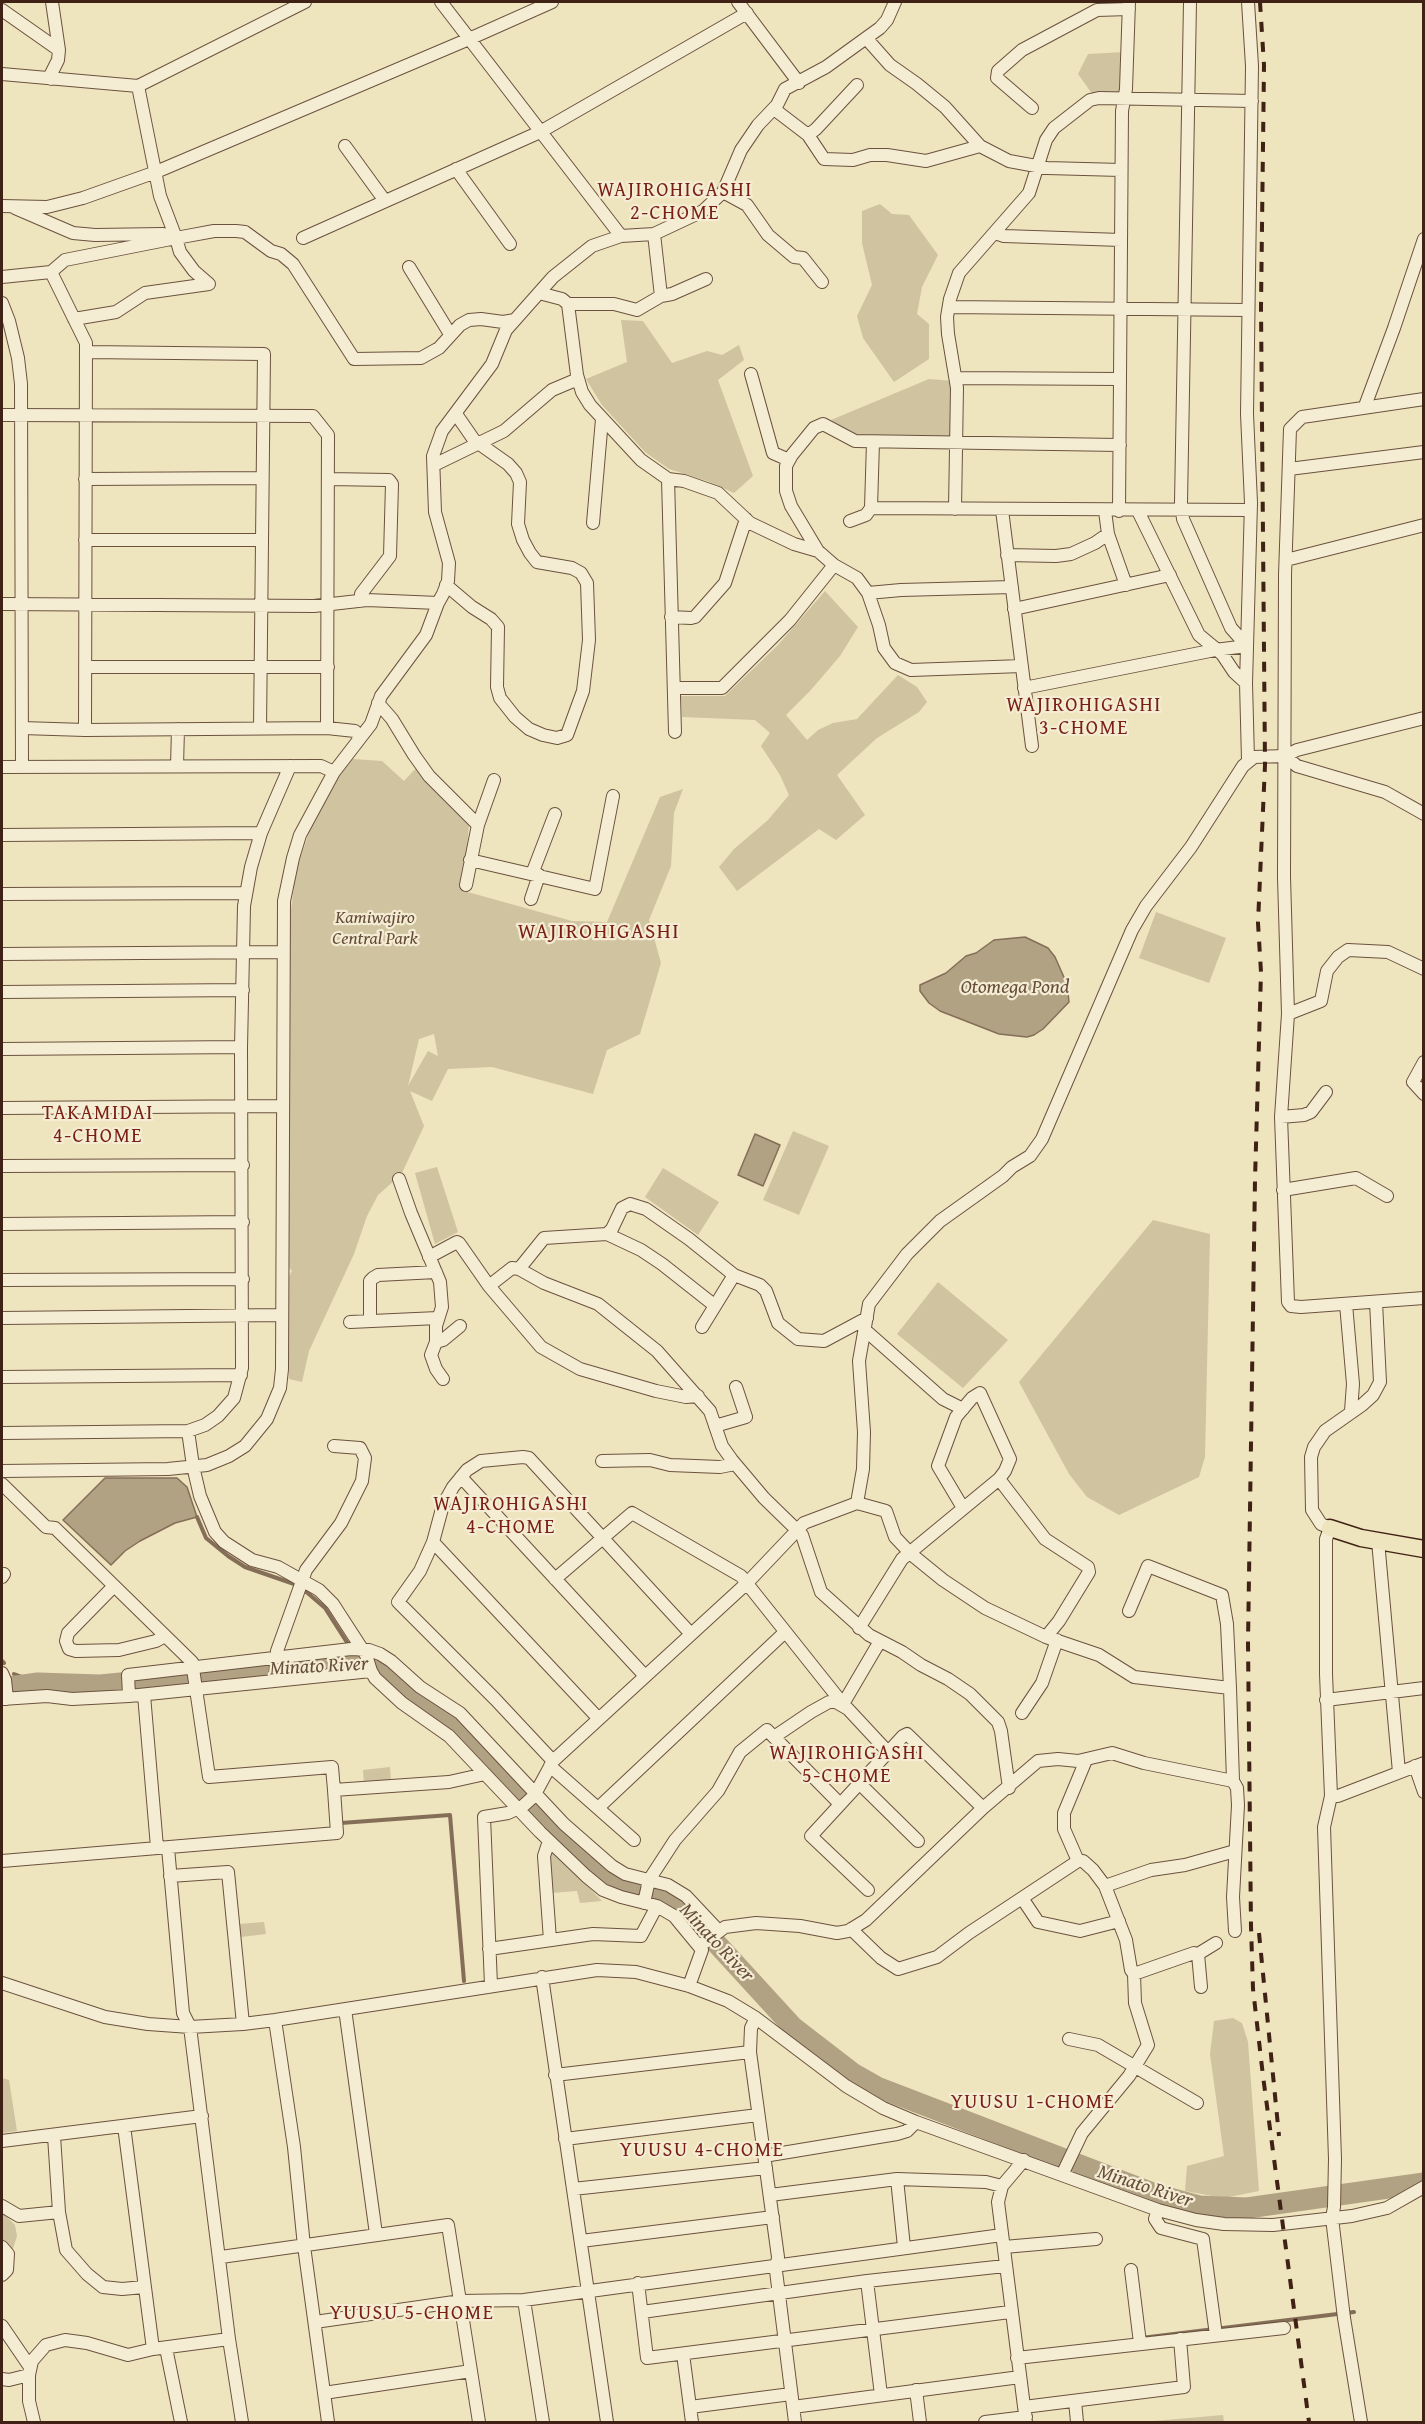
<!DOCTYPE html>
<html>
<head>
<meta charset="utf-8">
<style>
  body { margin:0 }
  #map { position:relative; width:1425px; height:2424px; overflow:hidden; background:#eee4bd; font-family:"Gentium Book Plus",serif }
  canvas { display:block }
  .frame { position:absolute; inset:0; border:3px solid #3f2115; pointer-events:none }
</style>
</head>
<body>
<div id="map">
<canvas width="1425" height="2424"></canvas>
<div class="frame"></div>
</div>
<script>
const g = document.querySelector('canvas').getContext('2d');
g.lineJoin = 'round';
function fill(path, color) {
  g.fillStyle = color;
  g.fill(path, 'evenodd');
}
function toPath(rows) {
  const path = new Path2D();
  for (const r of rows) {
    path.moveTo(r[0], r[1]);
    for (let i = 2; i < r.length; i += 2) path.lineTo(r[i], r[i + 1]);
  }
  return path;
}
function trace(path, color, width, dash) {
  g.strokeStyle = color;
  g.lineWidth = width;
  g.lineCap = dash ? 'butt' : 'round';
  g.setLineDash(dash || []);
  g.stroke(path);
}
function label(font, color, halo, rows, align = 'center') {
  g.font = font + ' "Gentium Book Plus",serif';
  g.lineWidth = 4.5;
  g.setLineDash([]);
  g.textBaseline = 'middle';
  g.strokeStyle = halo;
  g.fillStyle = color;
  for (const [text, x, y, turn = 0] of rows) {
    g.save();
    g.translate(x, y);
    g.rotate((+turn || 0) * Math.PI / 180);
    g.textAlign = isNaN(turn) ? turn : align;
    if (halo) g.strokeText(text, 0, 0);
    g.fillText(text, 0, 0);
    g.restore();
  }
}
const green = toPath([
  [1125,52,1123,95,1093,95,1078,74,1088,54],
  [880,204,892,214,909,215,938,255,922,287,917,314,929,324,929,359,894,382,863,338,857,316,872,285,862,243,862,211],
  [621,320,643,321,672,363,707,351,722,355,739,345,744,360,718,380,753,476,734,493,707,481,669,469,645,452,602,405,586,379,627,362],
  [929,379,953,381,952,439,856,438,831,420],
  [825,591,858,627,840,656,810,691,786,715,807,740,818,730,833,723,857,719,898,675,917,687,927,702,919,712,877,738,837,775,865,815,836,840,819,829,737,891,719,867,734,849,768,820,789,795,780,775,761,746,770,733,755,720,682,717,681,696,725,696,778,645],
  [353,759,382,761,404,781,417,767,469,823,464,891,572,921,607,922,660,797,683,789,674,813,671,866,649,920,661,963,640,1034,607,1050,593,1094,492,1067,448,1069,432,1101,410,1091,424,1126,402,1173,399,1172,395,1180,378,1195,367,1216,354,1254,309,1351,302,1382,289,1379,288,1278,292,1271,286,1263,289,926,296,870,313,821,338,777],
  [434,1034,438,1056,428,1051,408,1086,419,1039],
  [1156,912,1226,938,1209,983,1139,958],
  [793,1131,829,1146,799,1215,763,1200],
  [437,1167,458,1232,435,1244,415,1173],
  [663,1168,719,1202,698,1235,645,1197],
  [1153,1220,1210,1234,1205,1457,1199,1477,1119,1515,1087,1497,1069,1474,1019,1382],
  [938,1282,1008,1340,963,1388,897,1334],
  [390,1767,391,1781,364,1784,363,1770],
  [547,1853,555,1853,602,1901,580,1903,577,1891,551,1893],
  [264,1922,266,1934,241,1937,239,1924],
  [1233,2018,1242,2023,1248,2042,1259,2191,1224,2198,1185,2191,1187,2166,1224,2156,1210,2054,1214,2021],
  [2,2078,9,2080,17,2131,2,2133],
  [2,2212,15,2225,17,2236,12,2252,2,2241],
  [1223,2415,1224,2422,1143,2422]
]);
const water = toPath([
  [1025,937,1048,948,1055,957,1067,984,1069,1002,1043,1029,1034,1035,1027,1037,999,1034,940,1011,929,1003,920,991,920,985,946,973,966,956,976,953,994,940,1025,937],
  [755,1134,780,1145,763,1186,738,1175,755,1134],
  [105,1478,177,1478,187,1487,197,1517,175,1523,140,1541,125,1551,111,1565,63,1520,105,1478]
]);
const stream = toPath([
  [197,1517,206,1538,228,1556,245,1567,297,1585],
  [303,1589,325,1608,348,1644,350,1661],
  [2,1661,4,1663],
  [14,1674,38,1683],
  [341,1823,450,1815,464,1981],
  [1141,2338,1354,2312]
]);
const river = toPath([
  [2,1688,38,1683,100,1685,350,1661,380,1664,454,1722,555,1829,608,1876,674,1897,793,2027,854,2074,877,2087,1158,2195,1199,2206,1247,2208,1424,2183]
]);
const minor = toPath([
  [441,2,621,236],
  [738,2,799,83],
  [1190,2,1181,503,1183,519,1231,628,1247,646],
  [2,10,59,50],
  [866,38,890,65,917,84,945,107,980,146],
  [2,74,138,86,305,2],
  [51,79,51,74,58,60,59,50,52,2],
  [138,86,160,196,176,238],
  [1032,108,997,78,998,71,1022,50,1097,10,1129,9],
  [774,109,808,135,824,159,853,160,870,155,887,155,926,161,980,146,1009,161,1047,168,1121,170],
  [808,135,816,129,857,85],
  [345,146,385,201],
  [456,169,510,244],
  [723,192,747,205,768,235,794,257,803,258,822,282],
  [2,206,47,207,83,198,156,172,469,39,552,2],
  [15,208,73,233,95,235,163,234,176,238,180,252,194,271,209,284,145,293,116,312,74,319],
  [995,233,1004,236,1121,240],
  [303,238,540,132,747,13],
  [409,267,450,334],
  [51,272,65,260,176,238,214,231,236,231,245,232,271,251,281,254,293,264,354,359,421,358,439,348,460,325,469,320,481,319,503,322,515,320],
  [2,277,51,272,86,343,85,730],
  [539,293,562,299,568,304,577,375,582,392,590,405,641,460,668,479,684,481,718,493,750,523,794,544,818,551],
  [661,296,672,294,706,279],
  [2,303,9,321,18,358,21,384,22,767],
  [568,304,614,304,637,310,661,296,654,234],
  [949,307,1248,310],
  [86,352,264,354,260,728],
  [751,374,773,453,789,460],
  [956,378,1120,379],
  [1424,399,1302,417,1290,429,1285,575,1284,877,1288,1014,1281,1117,1288,1302,1291,1306,1301,1307,1424,1298],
  [1365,406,1394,328,1424,239],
  [2,415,313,416,328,435,327,728],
  [434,465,504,431,552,390,578,379],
  [1289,469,1424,452],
  [85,479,261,478],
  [328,479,389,480,392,484,390,556,361,594,360,601],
  [668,479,675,732],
  [871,508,873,442],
  [955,509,957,388,948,334,947,317,950,299,959,273,1029,193,1046,140,1054,128,1090,100,1099,98,1252,101],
  [1002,510,1032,746],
  [1105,511,1108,534,1126,585],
  [1119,511,1122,111,1126,89,1129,2],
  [1138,511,1199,635,1222,654,1234,672,1246,683],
  [850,521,866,515,871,508,1250,510],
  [593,523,602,419],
  [85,540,262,540],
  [1007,555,1056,556,1071,554,1095,543,1108,534],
  [1286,560,1424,525],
  [446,585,472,607,491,619,498,627,497,687,500,698,515,717,529,729,543,735,557,738,567,735,583,691,589,640,587,583,581,573,572,568,537,562,530,553,523,540,518,524,520,482,516,473,508,464,474,440,456,414],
  [868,593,901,590,1012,587],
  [2,604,314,606,367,600,438,603],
  [1014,609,1170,575],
  [671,617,691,618,695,617,725,583,746,519],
  [1022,666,911,670,895,663,884,648,879,625,868,593,857,578,834,565,818,551,791,506,786,491,786,466,792,455,814,428,823,424,855,441,1120,445],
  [85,667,328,667],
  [674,688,722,688,790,620,834,565],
  [1024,688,1215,650,1247,646],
  [378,703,392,719,414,755,429,776,478,825,466,885],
  [22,728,85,730,327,728,355,731,360,738],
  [1285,756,1297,766,1385,792,1424,814],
  [1248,760,1246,683,1251,503,1247,414,1252,66,1248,2],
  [177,766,178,729],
  [2,767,321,766,334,772],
  [478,825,494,780],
  [2,835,261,833],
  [470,860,595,889,613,796],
  [532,874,555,814],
  [2,894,246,893],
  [531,899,539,875],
  [2,954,282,952],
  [2,992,243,990],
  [1288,1014,1321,1001,1327,971,1338,957,1348,950,1388,952,1424,969],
  [2,1049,241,1047],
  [1424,1062,1413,1082,1424,1094],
  [2,1108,282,1106],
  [1281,1117,1304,1115,1311,1112,1326,1092],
  [2,1166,243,1165],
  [399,1179,411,1213,440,1282,442,1307,436,1326,436,1342,431,1355,436,1369,443,1379],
  [1283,1190,1356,1178,1387,1196],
  [2,1224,243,1222],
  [607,1234,641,1250,662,1264,714,1305],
  [429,1257,457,1242,459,1243,489,1286,541,1347,580,1369,656,1391,686,1397,698,1396],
  [519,1269,544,1283,598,1304,657,1351,710,1411,722,1446,732,1460,764,1498,802,1535,821,1592,869,1635,902,1652,921,1665,948,1679,970,1694,998,1722,1001,1731,1009,1788],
  [2,1280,243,1279],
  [489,1286,512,1268,519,1269,544,1238,607,1234,612,1229,622,1208,630,1204,646,1209,689,1239,734,1275,760,1285,766,1291,778,1323,798,1339,824,1341,867,1318],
  [1346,1304,1353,1384,1351,1411],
  [2,1318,282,1315],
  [370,1321,370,1281,373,1278,378,1275,436,1272],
  [350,1322,438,1318],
  [702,1327,734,1275],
  [865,1330,943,1399,963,1409],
  [436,1342,443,1340,460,1326],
  [2,1377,241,1375],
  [715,1426,746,1417,736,1387],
  [188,1431,193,1466,200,1496,215,1532,224,1542,252,1560,278,1567,319,1590,333,1604,366,1655,371,1671,375,1678,402,1703,449,1736,540,1832,586,1876,603,1890,621,1897,657,1906,674,1916,702,1950,689,1986],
  [2,1433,188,1431,205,1425,218,1416,234,1398,242,1368,241,1047,244,906,251,867,261,833,290,766],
  [602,1461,650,1460,670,1465,720,1467,735,1464],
  [2,1471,168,1469,207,1465,229,1456,245,1446,267,1419,280,1388,282,1369,284,901,293,858,300,835,334,772,371,724,381,696,426,635,438,603,443,594,448,581,449,563,435,512,433,456,442,431,492,364,506,330,553,277,592,246,621,236,654,234,703,211,723,192,741,150,758,125,777,105,785,89,826,67,880,28,887,20,895,2],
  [461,1477,645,1676],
  [999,1479,1045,1539,1088,1567,1089,1572,1059,1621,1046,1637],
  [2,1484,46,1527,55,1528,192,1662,209,1777,332,1767,334,1790],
  [857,1503,863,1469,864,1432,859,1361,869,1304,907,1254,940,1221,1003,1176,1012,1167,1030,1156,1042,1139,1132,930,1146,906,1191,847,1243,766,1254,757,1285,756,1297,750,1424,718],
  [1378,1541,1399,1772],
  [433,1542,598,1718],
  [2,1577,4,1574],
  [555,1579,632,1513,741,1576,843,1704,880,1641],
  [114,1586,68,1633,66,1641,69,1649,76,1651,119,1650,156,1641,165,1636],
  [1129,1611,1148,1566,1222,1595,1227,1624,1230,1688],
  [859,1628,902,1559,999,1479,1005,1471,1010,1459,980,1393,972,1398,956,1417,938,1466,963,1508],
  [2,1673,5,1680,7,1699],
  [275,1681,277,1651,306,1570,341,1523,362,1481,365,1458,360,1448,334,1446],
  [144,1695,157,1847],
  [129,1696,128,1675,351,1649,369,1650,380,1654,391,1661,420,1687,460,1713,564,1824,612,1866,625,1874,668,1885,686,1896,718,1930],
  [2,1699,47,1696,72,1699,129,1696,371,1671],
  [1326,1700,1424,1688],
  [1022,1713,1042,1683,1057,1640],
  [774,1737,811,1712,829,1702,836,1702,848,1709,888,1752],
  [553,1761,495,1699,398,1602,420,1571,433,1542,443,1505,453,1487,467,1470,481,1461,523,1457,529,1458,691,1634],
  [550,1766,634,1840],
  [1415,1766,1424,1792],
  [859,1783,918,1841],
  [1331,1796,1338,1796,1424,1763],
  [598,1808,784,1633],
  [549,1841,544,1856,550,1940],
  [168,1848,183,2013,190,2027,229,2339,242,2422],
  [2,1861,337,1833,334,1790,449,1782,485,1774],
  [1078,1861,1064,1829,1064,1813,1086,1760],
  [170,1876,228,1872,243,2024],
  [868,1890,811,1836,903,1736,907,1734,983,1808],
  [1022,1898,1038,1922,1080,1931,1119,1921],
  [644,1903,649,1880,675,1840,718,1791,740,1752,767,1730,840,1804],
  [851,1929,881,1958,898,1969,937,1957,969,1933,1078,1861,1083,1861,1093,1870,1105,1886,1151,1870,1185,1865,1235,1851],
  [700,1946,725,1927,756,1923,800,1926,837,1933,848,1931,866,1920,983,1808,1038,1761,1058,1759,1078,1761,1112,1753,1144,1763,1233,1781,1237,1788,1238,1805,1233,1897,1235,1931],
  [489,1949,593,1934,641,1936,657,1906],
  [1198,1954,1216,1943],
  [1134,1974,1194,1953,1198,1954,1201,1987],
  [542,1977,607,2422],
  [2,1983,105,2017,148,2024,190,2027,243,2024,275,2020,597,1970,636,1972,689,1986,728,2001,756,2018,846,2086,883,2108,916,2122,1158,2210,1196,2220,1224,2224,1273,2225,1352,2216,1387,2208,1424,2187],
  [491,1985,484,1817,508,1813,523,1806,534,1796,553,1761,747,1583,804,1523,857,1503,886,1511,895,1537,911,1554,943,1580,985,1608,1046,1637,1099,1655,1134,1677,1230,1688,1233,1781],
  [345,2009,376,2234],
  [756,2018,751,2028,750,2052,778,2257,776,2271,795,2422],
  [275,2020,294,2147,304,2246,328,2422],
  [1069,2039,1098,2045,1197,2103],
  [555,2075,750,2052],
  [124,2126,153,2349],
  [54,2136,59,2212,66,2250,87,2274,103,2287,122,2289,144,2287],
  [565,2139,758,2115],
  [2,2141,202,2116],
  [764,2156,897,2134,907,2131,916,2122],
  [1024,2160,1002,2186,998,2202,1026,2422],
  [1062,2175,1082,2133,1129,2076,1148,2045,1135,2003,1134,1974,1131,1970,1126,1940,1105,1886],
  [897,2179,904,2247],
  [573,2189,766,2168],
  [770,2195,897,2179,986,2182,1002,2186],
  [2,2206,19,2216,59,2212],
  [1158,2210,1155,2219,1161,2228,1203,2239,1216,2335],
  [581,2241,773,2217],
  [2,2247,8,2254,7,2270,2,2275],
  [1004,2247,1096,2239],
  [221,2257,448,2225,479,2422],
  [1131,2270,1140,2343],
  [867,2281,881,2395],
  [638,2283,647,2358,1010,2312],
  [524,2300,543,2422],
  [642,2312,867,2281,1005,2266],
  [315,2322,461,2301,524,2300,1002,2235],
  [2,2326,30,2367],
  [166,2348,181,2422],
  [683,2354,692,2422],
  [1017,2358,1284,2328],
  [2,2379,9,2380,29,2375],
  [916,2390,920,2422],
  [324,2393,471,2371],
  [1075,2401,1077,2422],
  [690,2407,791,2394],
  [793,2407,1020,2377],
  [1024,2407,1184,2387,1180,2339],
  [34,2422,29,2401,29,2375,32,2361,46,2345,65,2340,87,2343,128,2355,153,2349,229,2339],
  [985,2422,1026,2417],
  [1361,2422,1344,2318,1332,2218,1334,2207,1335,2159,1324,1827,1331,1796,1326,1674,1326,1539,1330,1528,1321,1524,1312,1510,1311,1457,1314,1447,1325,1431,1362,1405,1373,1395,1380,1382,1376,1302]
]);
const major = toPath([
  [1330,1528,1361,1538,1424,1549]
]);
const rail = toPath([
  [1260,2,1264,65,1261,307,1265,765,1258,923,1261,972,1255,1180,1248,1642,1251,1926,1253,1989,1263,2076,1309,2422],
  [1259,1933,1279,2136]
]);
const parkNames = [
  ["Kamiwajiro",375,918],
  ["Central Park",375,939]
];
const neighbourhoodNames = [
  ["WAJIROHIGASHI",675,191],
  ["2-CHOME",675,214],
  ["WAJIROHIGASHI",1084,706],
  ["3-CHOME",1084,729],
  ["TAKAMIDAI",98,1114],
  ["4-CHOME",98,1137],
  ["WAJIROHIGASHI",511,1505],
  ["4-CHOME",511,1528],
  ["WAJIROHIGASHI",847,1754],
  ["5-CHOME",847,1777],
  ["YUUSU 1-CHOME",1033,2103],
  ["YUUSU 4-CHOME",702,2151],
  ["YUUSU 5-CHOME",412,2314]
];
const waterNames = [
  ["Otomega Pond",1015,988],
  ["Minato River",319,1667,-3],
  ["Minato River",716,1943,47],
  ["Minato River",1145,2187,18]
];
const quarterNames = [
  ["WAJIROHIGASHI",599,933]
];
fill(green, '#d0c3a0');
fill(water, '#b2a284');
trace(water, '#846e58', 1.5);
trace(stream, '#846e58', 4);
trace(river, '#b2a284', 21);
trace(minor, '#6b523f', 14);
trace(major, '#3f2115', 19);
trace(minor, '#f4edd4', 12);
trace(major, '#eee4bd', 16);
trace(rail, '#3f2115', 4, [10, 10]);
label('italic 18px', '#634a38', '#f4edd4', parkNames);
g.letterSpacing = '1.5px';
label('20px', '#7a1f14', '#f4edd4', neighbourhoodNames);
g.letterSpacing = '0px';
label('italic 20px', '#674e3c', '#f4edd4', waterNames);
g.letterSpacing = '1.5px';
label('21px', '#7a1f14', '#f4edd4', quarterNames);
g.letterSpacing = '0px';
</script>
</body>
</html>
